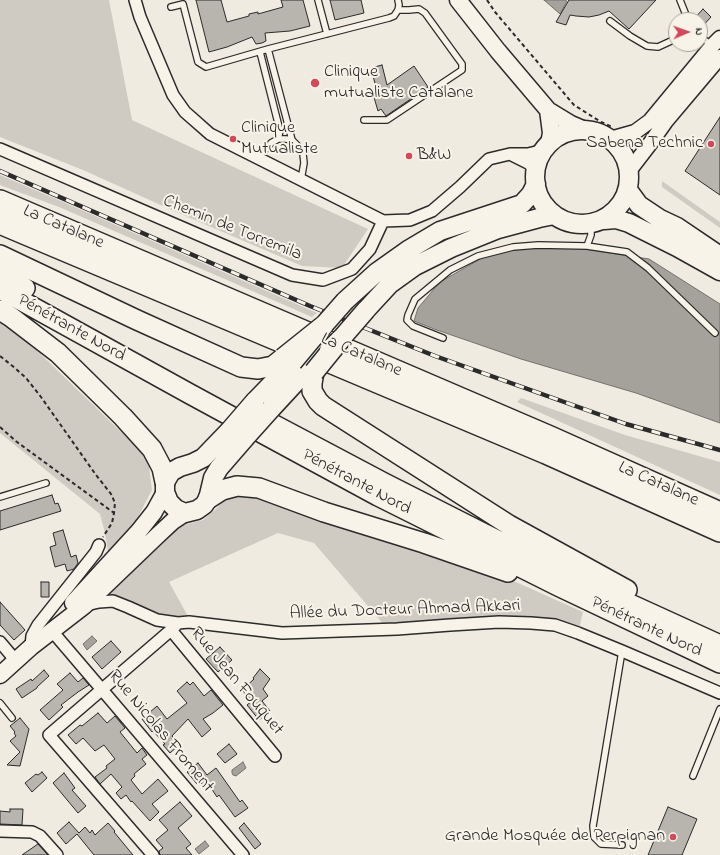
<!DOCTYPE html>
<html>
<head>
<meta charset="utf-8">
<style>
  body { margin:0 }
  #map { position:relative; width:720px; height:855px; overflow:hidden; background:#efebe0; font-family:"Indie Flower",sans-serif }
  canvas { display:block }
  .north { position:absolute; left:668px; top:12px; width:40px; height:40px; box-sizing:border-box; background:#f7f3e8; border:1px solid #a5a39c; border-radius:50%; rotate:88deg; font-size:11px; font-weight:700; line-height:16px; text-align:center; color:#2b2b2b }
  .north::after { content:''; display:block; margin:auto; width:14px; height:18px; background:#d1495b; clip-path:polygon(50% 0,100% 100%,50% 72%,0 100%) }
</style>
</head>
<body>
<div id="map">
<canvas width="720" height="855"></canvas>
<div class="north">N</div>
</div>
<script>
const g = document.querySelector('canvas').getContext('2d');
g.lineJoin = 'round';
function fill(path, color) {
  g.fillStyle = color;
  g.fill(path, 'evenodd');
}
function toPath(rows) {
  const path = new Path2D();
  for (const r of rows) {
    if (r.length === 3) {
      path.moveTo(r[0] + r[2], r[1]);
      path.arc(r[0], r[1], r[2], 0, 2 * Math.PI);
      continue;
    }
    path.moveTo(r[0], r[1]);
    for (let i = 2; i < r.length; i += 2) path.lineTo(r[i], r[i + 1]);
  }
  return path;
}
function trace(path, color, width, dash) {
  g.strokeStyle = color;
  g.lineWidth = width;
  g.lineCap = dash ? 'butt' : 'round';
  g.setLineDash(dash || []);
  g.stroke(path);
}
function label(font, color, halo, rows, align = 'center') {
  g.font = font + ' "Indie Flower",sans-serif';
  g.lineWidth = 4;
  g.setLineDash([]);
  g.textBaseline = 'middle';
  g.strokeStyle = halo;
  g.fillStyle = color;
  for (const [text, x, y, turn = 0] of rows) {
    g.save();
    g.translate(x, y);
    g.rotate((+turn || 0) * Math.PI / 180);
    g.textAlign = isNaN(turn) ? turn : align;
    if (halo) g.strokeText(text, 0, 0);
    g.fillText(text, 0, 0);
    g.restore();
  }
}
const green = toPath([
  [0,0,109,0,132,120,368,229,342,268,302,266,174,211,83,170,0,137],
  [0,175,70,205,317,313,312,317,59,207,0,185],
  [662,181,720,222,720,228,662,187],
  [0,322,22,336,148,458,152,490,132,528,108,552,105,533,100,514,0,433],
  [521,398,625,435,720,462,720,495,517,402],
  [258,494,498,574,583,612,579,629,556,621,385,626,314,543,278,533,169,582,189,618,158,617,98,598,179,526,203,520,217,508,227,496]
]);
const water = toPath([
  [544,0,565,0,567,1,560,14,544,0],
  [565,246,649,259,720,304,720,423,636,393,521,359,434,329,414,321,418,308,440,282,498,249,565,246],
  [92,636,97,641,87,650,83,644,92,636],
  [243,762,246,768,236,776,233,775,232,773,232,770,243,762],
  [205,841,209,846,199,854,195,849,205,841]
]);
const building = toPath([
  [196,0,221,0,227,22,249,16,249,14,258,12,258,14,283,7,281,0,303,0,310,26,290,31,265,33,266,41,262,43,256,44,252,37,227,47,209,52,196,0],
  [330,0,361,0,364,13,335,20,330,0],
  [569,0,656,0,629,29,609,11,599,15,589,17,576,16,570,15,566,25,556,22,569,0],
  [703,9,711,17,700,29,700,20,693,20,703,9],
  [382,65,387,85,414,66,428,87,386,116,381,109,378,111,373,94,377,91,371,68,382,65],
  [720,117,720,195,685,171,720,117],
  [52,495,55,504,58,503,61,511,0,530,0,511,52,495],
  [63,530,71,557,76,555,78,563,74,569,67,571,65,564,55,567,50,547,56,545,53,533,63,530],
  [41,582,49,582,49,597,41,597,41,582],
  [0,602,25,630,14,640,0,625,0,602],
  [111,641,121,652,102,669,92,657,111,641],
  [220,647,232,660,218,672,206,659,220,647],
  [260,669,270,679,263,689,268,696,262,701,270,711,259,720,247,705,252,701,242,690,254,679,253,678,260,669],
  [44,670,49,676,37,687,37,688,22,698,16,689,31,679,32,681,44,670],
  [70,673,78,682,83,678,89,685,78,692,61,705,63,707,49,720,40,710,63,690,57,684,70,673],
  [187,682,190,685,193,682,204,696,211,690,223,705,213,713,203,719,211,729,202,737,188,719,172,736,179,745,170,753,163,745,165,744,153,731,152,732,142,719,157,706,167,719,187,703,177,691,187,682],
  [98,713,107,723,115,716,125,728,120,732,137,753,142,748,147,755,142,759,146,764,134,774,135,776,131,780,142,794,158,779,168,791,152,804,159,812,150,821,132,801,131,802,126,795,121,799,116,793,122,787,111,774,100,784,95,777,107,768,106,766,115,759,104,745,95,751,83,738,76,744,68,735,80,725,82,726,98,713],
  [20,718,29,729,20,766,7,765,20,752,10,741,16,736,14,733,15,732,10,726,20,718],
  [229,744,237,754,225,763,217,754,229,744],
  [198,763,207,775,216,768,240,802,242,800,248,808,235,817,219,795,217,797,207,782,204,786,200,782,197,784,187,772,198,763],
  [42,772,47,778,32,792,25,783,36,774,38,775,42,772],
  [64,773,75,788,72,790,86,806,78,813,53,783,64,773],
  [180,802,192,816,178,828,191,844,186,848,192,855,160,855,159,851,163,848,156,840,168,830,159,820,180,802],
  [668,807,697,819,682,855,648,855,668,807],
  [10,809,23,809,22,825,0,824,0,811,10,812,10,809],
  [69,822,79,833,85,827,90,833,92,830,95,835,108,823,115,831,114,832,133,855,94,855,77,834,66,844,57,833,69,822],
  [244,823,261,844,255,849,239,828,244,823],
  [38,844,48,855,22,855,38,844]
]);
const path = toPath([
  [487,0,495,12,574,105,601,122,612,127],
  [0,356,15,368,26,378,41,397,96,475,111,494,115,503,114,513,112,523,103,537],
  [0,427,17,442,114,513]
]);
const service = toPath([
  [318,0,327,34],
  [680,0,688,20],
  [171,7,183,4,198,62,206,67,268,49,389,18,394,16,398,10,399,5,398,0],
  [610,21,630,36,647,46,658,47,671,41,676,35],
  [700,36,712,46],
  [268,49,292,140],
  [260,52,280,131,278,139],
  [364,120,387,120,462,70,462,64,425,13,419,9,409,10,398,10],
  [258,158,271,143,278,139,286,139,292,140,297,145,303,154,304,163,301,180],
  [591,224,591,235,587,246,627,252,648,268,715,333],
  [443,338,413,326,407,320,408,315,415,299,450,270,478,256,513,247,538,245,587,246],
  [0,497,46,483],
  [622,651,593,826,594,837,601,844,622,845],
  [0,703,12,718],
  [693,776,720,709]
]);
const minor = toPath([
  [135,0,140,17,173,95,185,112,193,119,210,134,383,221,410,220,432,211,460,187,489,159,510,154,528,154,544,150],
  [0,149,292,275,323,280,352,269,370,249,383,221],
  [512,155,528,163,536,169],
  [86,605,99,602,113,601,128,607,157,620,178,623,189,622,282,633,397,629,450,625,499,622,531,623,555,625,578,633,622,651,720,693],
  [171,630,275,756],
  [52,631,243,855],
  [0,642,16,661],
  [31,647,32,636,38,625,96,552,99,545],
  [0,831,32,832,40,836,57,855],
  [153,855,49,735,171,630,178,623]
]);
const tertiary = toPath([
  [610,139,635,132,650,121,712,46,720,38],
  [629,171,649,145,666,121,720,57]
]);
const secondary = toPath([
  [458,0,498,51,548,110,571,124,585,130],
  [548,110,551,133,549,144],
  [73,603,139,531,154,512,165,492],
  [0,675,31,647,84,606,157,536,173,521,185,513]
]);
const primary = toPath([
  [582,177,47],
  [628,190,639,205,660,219,677,227,720,256],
  [604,220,616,219,629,223,677,247,720,271],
  [345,301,377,272,408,250,440,231,522,204,531,194,536,184],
  [366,310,390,284,415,266,451,248,498,229,539,218,554,215],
  [255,401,293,362],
  [271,409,308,369],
  [230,430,203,458,193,463,180,467,171,472,165,482,165,492,169,502,176,509,185,513,197,510,204,505,208,499,213,478,219,468,245,438]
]);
const trunk = toPath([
  [0,255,137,320,241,367,258,369,273,366,283,358],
  [0,274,25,288],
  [0,289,190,394,378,496,558,586,720,663],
  [0,310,11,317,58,353,123,417,152,449,162,468,165,482],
  [314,372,312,383,312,391,318,401,323,406,509,525,627,590],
  [248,411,384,483,564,574,720,645],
  [208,499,222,490,237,486,259,488,324,512,424,543,508,572]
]);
const motorway = toPath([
  [0,201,550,437,720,513],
  [0,223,546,453,720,531]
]);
const rail = toPath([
  [0,171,310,306,435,356,626,424,720,450]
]);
const primaryBridge = toPath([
  [329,350,340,340,366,310],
  [293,362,323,326,345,301],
  [230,430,255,401],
  [245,438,271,409]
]);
const trunkBridge = toPath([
  [283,358,323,326],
  [314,372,340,340]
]);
const markers = [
  [315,83,5,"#d1495b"],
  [233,139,4,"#d1495b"],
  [711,144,4,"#d1495b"],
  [409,156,4,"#d1495b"],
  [673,837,4,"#d1495b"]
];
const poiNames = [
  ["Clinique",324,73],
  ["mutualiste Catalane",324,94],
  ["Clinique",241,129],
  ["Mutualiste",241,150],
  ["Sabena Technic",703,144,"right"],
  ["B&W",417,156],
  ["Grande Mosquée de Perpignan",665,837,"right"]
];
const streetNames = [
  ["La Catalane",63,228,23],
  ["Chemin de Torremila",232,229,22],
  ["Pénétrante Nord",71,329,29],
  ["La Catalane",361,356,23],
  ["Pénétrante Nord",356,483,28],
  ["La Catalane",658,485,24],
  ["Allée du Docteur Ahmad Akkari",405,611,-2],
  ["Pénétrante Nord",646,628,25],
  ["Rue Jean Fouquet",236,682,50],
  ["Rue Nicolas Froment",160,732,50]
];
fill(green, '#cfcbc2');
fill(water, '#a4a29a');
trace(water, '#74726e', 1);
fill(building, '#b8b5ae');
trace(building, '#2b2b2b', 1);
trace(service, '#2b2b2b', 8);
trace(minor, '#2b2b2b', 14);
trace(tertiary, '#2b2b2b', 17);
trace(secondary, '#2b2b2b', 19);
trace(primary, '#2b2b2b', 21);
trace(trunk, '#2b2b2b', 22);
trace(motorway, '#2b2b2b', 24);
trace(path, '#2b2b2b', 2, [4, 3]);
trace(service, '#f7f3e8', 5.5);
trace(minor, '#f7f3e8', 11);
trace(tertiary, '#f7f3e8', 14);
trace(secondary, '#f7f3e8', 16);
trace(primary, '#f7f3e8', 18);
trace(trunk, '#f7f3e8', 19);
trace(motorway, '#f7f3e8', 21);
trace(rail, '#2b2b2b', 4.5);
trace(rail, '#f7f3e8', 3, [9]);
trace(primaryBridge, '#2b2b2b', 21, []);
trace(trunkBridge, '#2b2b2b', 22, []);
trace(primaryBridge, '#f7f3e8', 18);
trace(trunkBridge, '#f7f3e8', 19);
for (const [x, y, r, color] of markers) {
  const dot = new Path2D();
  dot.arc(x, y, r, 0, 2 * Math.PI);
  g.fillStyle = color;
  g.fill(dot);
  trace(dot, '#f7f3e8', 1.5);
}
label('18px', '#2b2b2b', '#f7f3e8', poiNames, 'left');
label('18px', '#2b2b2b', '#f7f3e8', streetNames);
</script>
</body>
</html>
